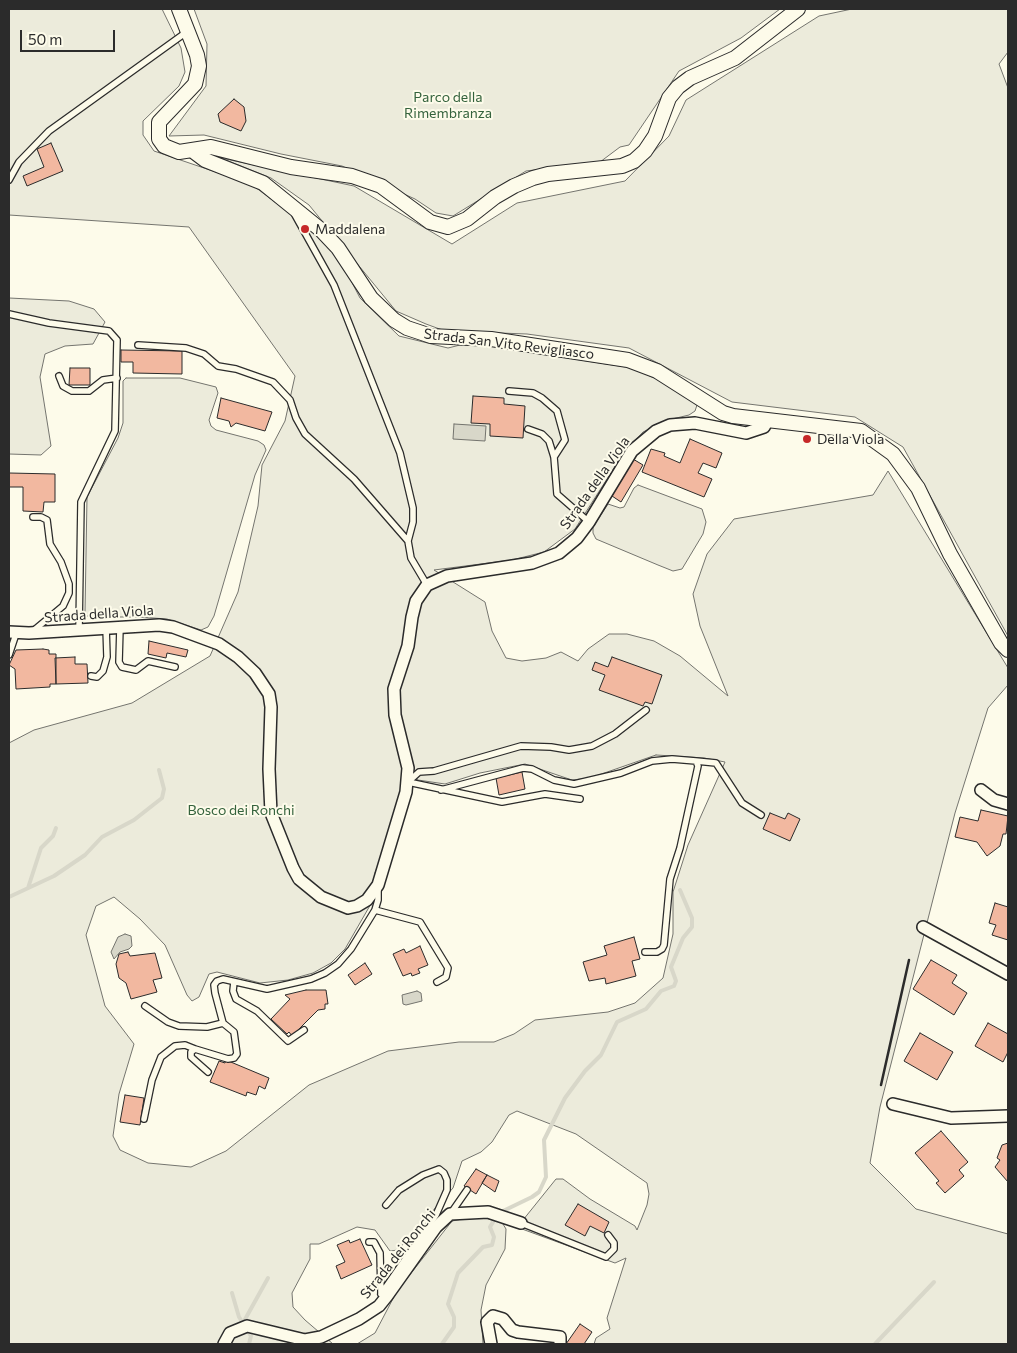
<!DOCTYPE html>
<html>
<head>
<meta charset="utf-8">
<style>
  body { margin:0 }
  #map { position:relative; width:1017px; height:1353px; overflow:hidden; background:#fdfbea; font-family:Commissioner,sans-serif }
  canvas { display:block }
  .frame { position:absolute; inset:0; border:10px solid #2b2b2b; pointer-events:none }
  .scale { position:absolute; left:20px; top:30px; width:95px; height:22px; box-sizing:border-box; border:2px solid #2b2b2b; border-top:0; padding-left:6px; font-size:15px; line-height:18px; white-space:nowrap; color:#2b2b2b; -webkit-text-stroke:4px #fdfbea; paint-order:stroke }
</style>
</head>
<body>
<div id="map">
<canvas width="1017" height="1353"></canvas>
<div class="frame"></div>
<div class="scale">50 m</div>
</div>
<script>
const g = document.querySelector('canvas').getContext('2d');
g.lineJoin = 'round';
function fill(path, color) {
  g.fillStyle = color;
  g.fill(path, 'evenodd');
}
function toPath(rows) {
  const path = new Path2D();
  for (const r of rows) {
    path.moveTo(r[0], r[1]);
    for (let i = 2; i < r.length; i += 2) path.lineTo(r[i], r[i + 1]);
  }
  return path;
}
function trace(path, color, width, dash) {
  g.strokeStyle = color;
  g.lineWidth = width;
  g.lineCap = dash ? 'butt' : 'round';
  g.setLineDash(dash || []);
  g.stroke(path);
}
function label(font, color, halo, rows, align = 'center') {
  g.font = font + ' Commissioner,sans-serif';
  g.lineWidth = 4;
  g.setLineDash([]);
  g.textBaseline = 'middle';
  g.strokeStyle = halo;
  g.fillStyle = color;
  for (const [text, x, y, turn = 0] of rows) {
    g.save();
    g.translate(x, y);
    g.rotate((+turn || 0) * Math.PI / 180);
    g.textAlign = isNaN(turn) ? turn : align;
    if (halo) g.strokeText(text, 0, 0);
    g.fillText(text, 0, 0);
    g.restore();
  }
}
const green = toPath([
  [9,9,162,9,181,48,185,72,179,86,143,121,143,135,154,151,251,184,319,235,344,267,360,298,399,336,448,348,460,345,484,345,632,368,670,385,697,405,695,411,689,415,668,420,643,432,625,451,575,529,544,552,512,560,434,570,485,602,492,631,506,658,522,661,546,658,561,652,578,661,588,649,609,634,627,634,654,641,680,656,728,696,700,626,693,594,707,554,734,519,873,495,888,471,1008,668,1008,685,988,708,955,813,880,1107,870,1163,916,1209,1008,1234,1008,1344,594,1344,596,1338,610,1329,607,1318,626,1258,615,1263,522,1229,523,1220,556,1179,563,1179,590,1199,635,1226,637,1230,647,1205,649,1194,647,1183,576,1134,517,1111,509,1115,492,1142,481,1152,462,1161,453,1188,398,1250,390,1251,375,1230,357,1227,319,1244,310,1244,310,1259,292,1293,293,1307,305,1320,333,1344,9,1344,9,743,34,730,132,703,210,656,238,592,258,506,262,465,285,421,295,376,189,227,9,215,9,9],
  [656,755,704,758,725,762,688,845,673,892,673,934,663,978,635,1003,608,1012,535,1020,514,1034,494,1042,459,1042,388,1051,309,1085,226,1151,191,1167,148,1163,120,1150,113,1136,119,1094,134,1044,105,1006,86,935,96,906,114,897,140,919,165,945,187,995,192,1001,199,997,209,974,217,972,260,983,288,980,313,973,331,963,345,949,372,902,375,873,413,777,418,780,445,784,480,773,525,764,572,780,590,778,656,755],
  [194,9,780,9,741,38,679,71,629,145,620,147,600,162,526,171,453,216,436,213,415,199,342,166,281,154,204,135,169,136,206,86,207,44,194,9],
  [852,9,1008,9,1008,52,999,64,1008,88,1008,636,903,447,855,417,732,402,629,348,527,334,445,331,426,324,396,311,309,205,271,178,221,158,354,186,452,244,517,203,625,181,669,136,686,100,819,16,852,9],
  [9,298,69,301,94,309,105,322,93,344,65,346,45,354,40,377,51,446,41,455,9,454,9,298],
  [126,378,180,378,216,387,218,393,209,420,211,426,216,430,258,441,264,445,266,450,255,475,214,616,208,627,201,630,167,619,139,617,92,617,87,616,85,612,87,497,118,438,123,423,123,381,126,378],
  [638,485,702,509,706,522,703,534,682,569,673,571,658,565,596,539,593,533,593,527,608,504,620,508,624,507,634,488,638,485],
  [479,1216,500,1219,506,1229,505,1249,486,1285,481,1310,483,1344,357,1344,375,1333,397,1291,452,1221,479,1216]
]);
const water = toPath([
  [454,424,486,426,485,441,453,439,454,424],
  [125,934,131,936,132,946,129,949,120,952,114,959,111,952,118,937,125,934],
  [417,991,421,993,422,1001,406,1005,403,1004,402,995,417,991]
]);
const stream = toPath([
  [28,888,41,848,53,836,56,828],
  [9,897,54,876,85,855,102,837,134,820,162,798,164,789,159,770],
  [501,1212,532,1197,539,1192,546,1177,544,1140,565,1098,585,1071,601,1055,617,1022,646,1009,661,991,674,986,676,981,671,967,683,938,692,927,692,918,680,890],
  [232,1293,239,1317,243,1323],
  [243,1323,268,1278],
  [247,1330,251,1336,249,1344],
  [442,1344,454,1327,454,1317,448,1304,458,1273,483,1247,492,1245,494,1237,490,1227,496,1217],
  [875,1344,934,1282]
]);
const building = toPath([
  [234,99,244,107,246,121,241,131,220,122,218,114,234,99],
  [51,143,63,171,27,186,23,176,44,167,37,149,51,143],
  [121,350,182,351,182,374,133,373,133,362,121,362,121,350],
  [70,368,90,368,90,385,69,385,70,368],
  [473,396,504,398,504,404,525,406,523,438,490,436,490,424,471,423,473,396],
  [221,398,272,412,265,431,236,423,231,427,229,421,217,418,221,398],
  [690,439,722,453,716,468,703,463,698,473,712,479,704,497,642,472,651,449,665,453,664,456,680,463,690,439],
  [633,459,643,465,621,502,612,496,633,459],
  [9,473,55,474,55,502,44,502,43,512,23,511,23,487,9,487,9,473],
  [149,641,188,650,186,657,167,653,166,658,148,654,149,641],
  [43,649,49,650,49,654,56,654,56,684,50,684,50,687,16,689,15,669,9,665,16,650,43,649],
  [75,657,75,664,87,664,88,683,56,684,55,658,75,657],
  [612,657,662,675,652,704,645,702,643,706,599,690,605,675,592,670,595,662,608,667,612,657],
  [522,772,525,789,499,795,496,778,522,772],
  [981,810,1008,816,1006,834,1003,834,1000,846,987,856,977,842,955,837,960,817,978,821,981,810],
  [770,813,785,819,788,813,800,819,790,841,763,829,770,813],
  [995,903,1008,907,1008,940,992,935,996,925,989,923,995,903],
  [634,937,640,959,632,961,636,976,606,984,605,978,589,981,583,962,607,955,604,946,634,937],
  [420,946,428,965,418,969,420,973,412,976,411,973,403,976,393,954,404,949,406,953,420,946],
  [128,952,130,956,155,953,162,978,153,980,157,992,131,999,126,983,119,978,116,964,119,954,128,952],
  [931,960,957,975,952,983,967,993,954,1015,913,989,931,960],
  [365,963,372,974,355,985,348,975,365,963],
  [306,990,326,990,328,1004,325,1004,325,1009,318,1010,292,1036,289,1032,287,1034,271,1019,290,999,285,995,306,990],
  [988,1023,1008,1034,1008,1052,1003,1062,975,1046,988,1023],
  [920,1033,953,1052,937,1080,904,1061,920,1033],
  [226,1060,269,1078,265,1089,259,1086,256,1095,247,1092,246,1096,210,1082,219,1061,225,1063,226,1060],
  [125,1095,144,1098,140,1125,120,1122,125,1095],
  [941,1131,968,1162,959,1170,964,1176,945,1193,936,1183,939,1181,915,1153,941,1131],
  [1008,1143,1008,1182,995,1167,1000,1160,997,1158,1002,1145,1008,1143],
  [476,1169,487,1175,476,1194,464,1186,476,1169],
  [487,1175,499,1181,495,1192,482,1183,487,1175],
  [578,1204,609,1222,604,1233,590,1226,585,1236,565,1225,578,1204],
  [360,1239,372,1265,341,1279,336,1266,345,1262,337,1245,349,1240,350,1243,360,1239],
  [580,1324,592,1332,584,1344,566,1344,580,1324]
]);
const service = toPath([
  [9,180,19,162,49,131,188,31],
  [295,215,334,285,400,453,413,508,413,522,408,541],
  [9,314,49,323,109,331,117,340,115,431,81,502,79,630],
  [138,345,186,348,204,354,218,366,236,369,273,382,290,400,296,418,305,434,354,479,408,541,411,558,427,585],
  [59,376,63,386,72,391,89,391,103,380,117,378],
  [509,391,533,393,542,398,557,411,565,440,554,457],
  [528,429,542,434,549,441,554,457,557,494,589,522],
  [33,517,41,517,47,520,50,544,61,562,69,584,69,593,63,606,33,631],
  [120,627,119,662,122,667,136,670,148,661,175,667],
  [9,655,16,634],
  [91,676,97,677,103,671,107,657,106,627],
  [696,761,716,763,742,803,761,815],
  [441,790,523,768,532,769,554,780,574,784,621,773,652,761,672,759,696,761,698,766,680,848,670,879,664,945,662,949,657,952,645,952],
  [580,799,545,794,502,802,408,782,419,772,434,771,521,746,551,747,569,750,592,746,615,734,646,710],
  [375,910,420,922,448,968,446,977,437,982],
  [234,982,233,991,236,999,257,1011,288,1041,304,1030],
  [145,1006,168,1022,179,1026,207,1027,223,1023,215,993,214,985,217,981,223,979,267,989,311,979,325,973,338,964,351,949,375,910,378,900,378,887],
  [208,1072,191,1057,191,1052,195,1049,228,1059,234,1058,237,1054,234,1032,223,1023],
  [144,1119,152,1080,161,1057,175,1046,185,1045,195,1049],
  [451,1213,467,1190],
  [521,1223,606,1257,614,1249,614,1243,608,1235],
  [369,1242,374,1242,380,1253,381,1294],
  [381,1294,436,1215,447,1190,447,1180,444,1173,439,1169,423,1175,399,1190,386,1205]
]);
const minor = toPath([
  [9,632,29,633,159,625,173,627,219,644,238,657,255,673,269,694,271,707,269,769,271,813,293,868,299,879,321,897,348,908,357,906,367,900,378,885,406,792,408,768,395,715,394,689,408,646,412,617,416,601,427,585,447,576,532,563,559,553,577,538,589,522,632,451,656,431,670,425,695,423,746,433,764,427,768,420],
  [981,790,994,800,1008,804],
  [923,927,1008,974],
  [893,1104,951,1118,1008,1116],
  [224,1344,230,1333,247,1326,305,1340,321,1337,359,1319,379,1306,387,1296,436,1227,450,1214,488,1212,521,1223],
  [491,1344,487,1322,493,1316,503,1319,512,1330,518,1332,560,1337,560,1344]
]);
const tertiary = toPath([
  [179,9,197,55,199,66,195,84,159,122,159,139,164,146,179,152,211,147,291,167,352,176,381,186,430,222,448,227,467,219,495,197,514,186,533,178,548,174,622,166,634,161,645,151,655,136,669,98,678,87,690,78,735,58,798,9],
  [193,151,205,160,263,183,321,230,338,248,371,298,394,320,407,328,431,336,491,339,628,360,657,371,723,413,733,416,861,431,893,454,918,488,950,554,1001,643,1008,650]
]);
const wall = toPath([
  [881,1085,909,960]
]);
const markers = [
  [305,229,5,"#c62828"],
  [807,439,5,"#c62828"]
];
const parkNames = [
  ["Parco della",448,97],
  ["Rimembranza",448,113],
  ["Bosco dei Ronchi",241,810]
];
const poiNames = [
  ["Maddalena",315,229],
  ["Della Viola",817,439]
];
const streetNames = [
  ["Strada San Vito Revigliasco",509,344,7],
  ["Strada della Viola",595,483,-55],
  ["Strada della Viola",99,614,-4],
  ["Strada dei Ronchi",398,1254,-51]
];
fill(green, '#ecebdb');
trace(green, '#74746e', 1);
fill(water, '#d8d7c9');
trace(water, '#74746e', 1);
trace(stream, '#d8d7c9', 4);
fill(building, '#f2b8a0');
trace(building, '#2b2b2b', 1);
trace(service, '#2b2b2b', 8);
trace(minor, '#2b2b2b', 14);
trace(tertiary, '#2b2b2b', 16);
trace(service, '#fdfbea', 5.5);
trace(minor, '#fdfbea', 11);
trace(tertiary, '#fdfbea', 14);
trace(wall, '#2b2b2b', 2.5);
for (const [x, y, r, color] of markers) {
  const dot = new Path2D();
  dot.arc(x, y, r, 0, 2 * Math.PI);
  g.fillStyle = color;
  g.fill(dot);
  trace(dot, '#fdfbea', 2);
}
label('14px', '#34623c', '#fdfbea', parkNames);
label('14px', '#2b2b2b', '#fdfbea', poiNames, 'left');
label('14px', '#2b2b2b', '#fdfbea', streetNames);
</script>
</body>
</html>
